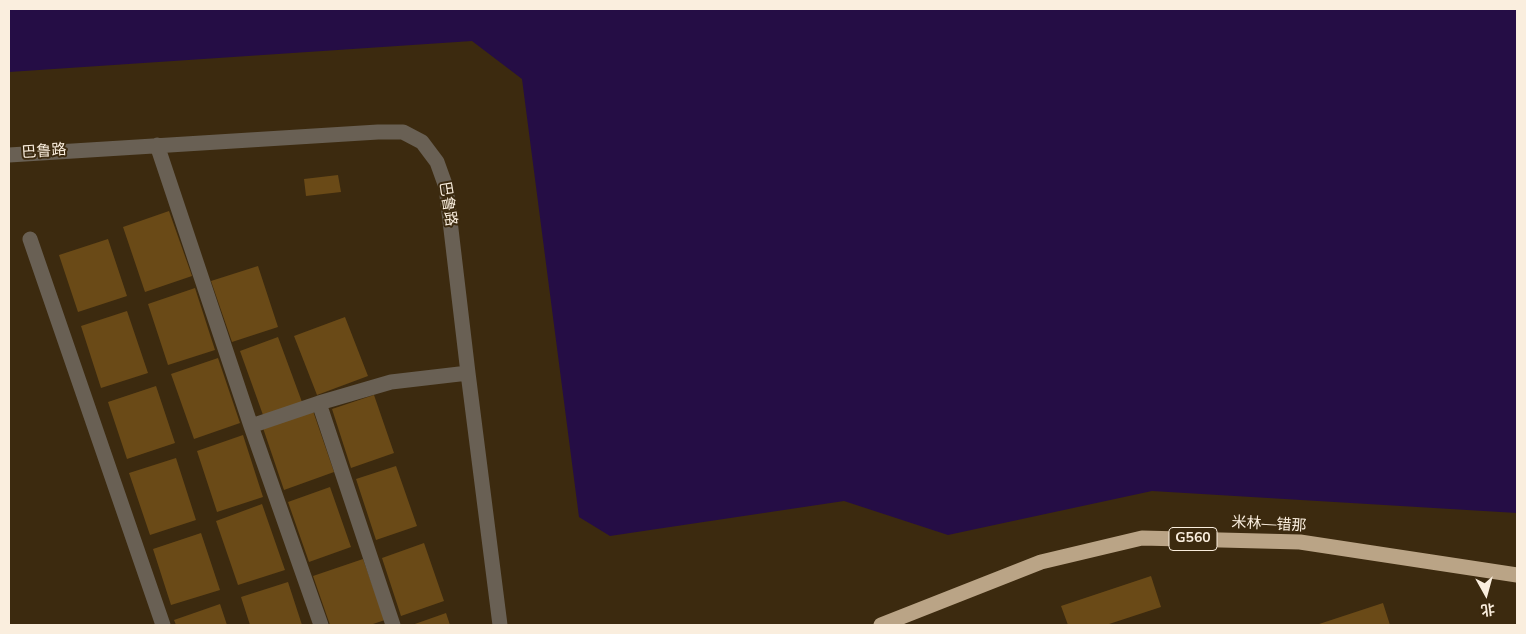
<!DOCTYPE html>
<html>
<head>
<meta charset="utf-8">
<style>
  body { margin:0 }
  #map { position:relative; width:1526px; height:634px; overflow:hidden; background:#3c2a0f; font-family:"Nunito Sans","Noto Sans SC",sans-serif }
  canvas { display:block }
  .frame { position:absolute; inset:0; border:10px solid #faeede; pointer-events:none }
  .north { position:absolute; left:1461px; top:569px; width:50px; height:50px; -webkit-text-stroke:4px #3c2a0f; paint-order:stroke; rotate:173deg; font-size:14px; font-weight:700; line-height:20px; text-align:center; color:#faeede }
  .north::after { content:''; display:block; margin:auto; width:18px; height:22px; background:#faeede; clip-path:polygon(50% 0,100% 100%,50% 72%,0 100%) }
</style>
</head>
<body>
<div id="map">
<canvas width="1526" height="634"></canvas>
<div class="frame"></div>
<div class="north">北</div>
</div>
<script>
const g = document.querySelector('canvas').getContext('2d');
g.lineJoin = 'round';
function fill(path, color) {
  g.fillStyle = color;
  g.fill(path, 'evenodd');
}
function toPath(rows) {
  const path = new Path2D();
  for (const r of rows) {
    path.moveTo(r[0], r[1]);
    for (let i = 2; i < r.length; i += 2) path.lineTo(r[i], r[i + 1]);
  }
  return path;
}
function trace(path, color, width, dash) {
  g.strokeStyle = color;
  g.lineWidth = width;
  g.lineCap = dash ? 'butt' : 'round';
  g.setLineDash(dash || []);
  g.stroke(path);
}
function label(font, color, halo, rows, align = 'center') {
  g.font = font + ' "Nunito Sans","Noto Sans SC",sans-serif';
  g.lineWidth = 4;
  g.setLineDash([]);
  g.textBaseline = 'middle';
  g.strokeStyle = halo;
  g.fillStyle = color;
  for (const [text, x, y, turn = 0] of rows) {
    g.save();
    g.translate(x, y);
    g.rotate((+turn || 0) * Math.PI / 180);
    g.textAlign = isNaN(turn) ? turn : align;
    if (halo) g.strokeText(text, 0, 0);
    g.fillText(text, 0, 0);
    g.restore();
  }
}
const water = toPath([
  [9,9,1517,9,1517,513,1152,491,948,535,844,501,610,536,579,517,522,79,472,41,9,72]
]);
const building = toPath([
  [338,175,341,192,306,196,304,179],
  [169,211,192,276,145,292,123,227],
  [108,239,127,296,78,312,59,255],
  [258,266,278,327,232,342,211,281],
  [195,288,215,350,168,365,148,304],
  [127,311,148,373,101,388,81,326],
  [345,317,368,376,317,395,294,336],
  [278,337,302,402,263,415,240,351],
  [218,358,240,423,194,439,171,374],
  [156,386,175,443,127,459,108,402],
  [374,395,394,453,351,468,332,409],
  [313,411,334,472,284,490,263,428],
  [243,435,263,497,217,512,197,451],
  [176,458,196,520,150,535,129,473],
  [396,466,417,526,376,540,356,479],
  [330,487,351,547,309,562,288,502],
  [262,504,285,570,238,585,216,521],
  [201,533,220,590,171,605,153,549],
  [424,543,444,601,401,616,382,558],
  [363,559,385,620,370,625,330,625,313,576],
  [1151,576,1161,607,1106,625,1068,625,1061,606],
  [288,582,302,625,250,625,241,597],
  [1383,603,1390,625,1316,625],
  [220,604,227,625,176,625,174,620],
  [446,613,450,625,412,625]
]);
const street = toPath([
  [157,145,251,426,321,625],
  [9,155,378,132,403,132,422,142,437,162,446,187,468,373,500,625],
  [30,239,163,625],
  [319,403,393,625],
  [251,426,319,403,391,382,468,373]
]);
const highway = toPath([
  [881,625,1041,562,1142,538,1300,542,1517,575]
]);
const shields = [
  [1193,539,48]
];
const shieldNames = [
  ["G560",1193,539]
];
const streetNames = [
  ["巴鲁路",44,152,-4],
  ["巴鲁路",447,204,81],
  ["米林—错那",1269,525,3]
];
fill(water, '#250d45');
fill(building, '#6a4a17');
trace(street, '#696054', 15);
trace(highway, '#baa486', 15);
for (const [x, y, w] of shields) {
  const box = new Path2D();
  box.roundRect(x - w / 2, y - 11.5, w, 23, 4);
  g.fillStyle = '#3c2a0f';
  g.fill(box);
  trace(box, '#faeede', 1);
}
label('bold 14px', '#faeede', null, shieldNames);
label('15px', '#faeede', '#3c2a0f', streetNames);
</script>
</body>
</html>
